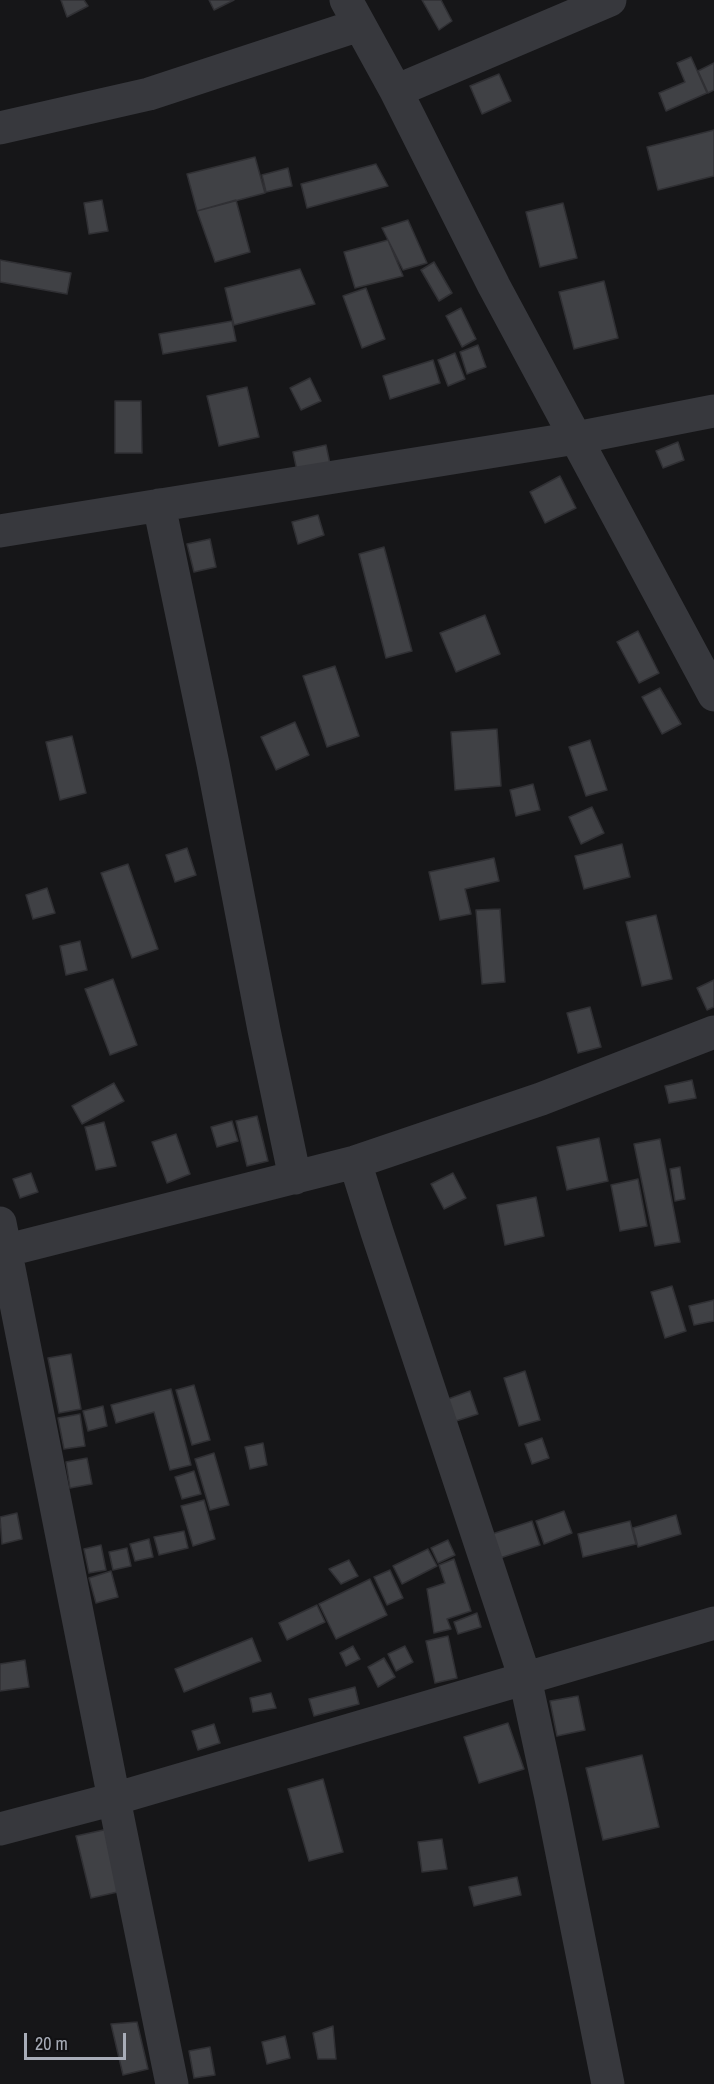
<!DOCTYPE html>
<html>
<head>
<meta charset="utf-8">
<style>
  body { margin:0 }
  #map { position:relative; width:714px; height:2084px; overflow:hidden; background:#161618; font-family:"Archivo Narrow",sans-serif }
  canvas { display:block }
  .scale { position:absolute; left:24px; top:2033px; width:102px; height:27px; box-sizing:border-box; border:3px solid #a8adb8; border-top:0; padding-left:8px; font-size:18px; line-height:21px; white-space:nowrap; color:#a8adb8; -webkit-text-stroke:4px #111113; paint-order:stroke }
</style>
</head>
<body>
<div id="map">
<canvas width="714" height="2084"></canvas>
<div class="scale">20 m</div>
</div>
<script>
const g = document.querySelector('canvas').getContext('2d');
g.lineJoin = 'round';
function fill(path, color) {
  g.fillStyle = color;
  g.fill(path, 'evenodd');
}
function toPath(rows) {
  const path = new Path2D();
  for (const r of rows) {
    path.moveTo(r[0], r[1]);
    for (let i = 2; i < r.length; i += 2) path.lineTo(r[i], r[i + 1]);
  }
  return path;
}
function trace(path, color, width, dash) {
  g.strokeStyle = color;
  g.lineWidth = width;
  g.lineCap = dash ? 'butt' : 'round';
  g.setLineDash(dash || []);
  g.stroke(path);
}
const building = toPath([
  [61,0,84,0,88,6,67,17,61,0],
  [209,0,234,0,214,10,209,0],
  [422,0,441,0,452,21,439,30,422,0],
  [691,57,707,93,666,111,659,93,685,82,677,63,691,57],
  [714,63,714,90,708,93,698,71,714,63],
  [499,74,511,101,482,114,470,86,499,74],
  [714,130,714,176,658,190,647,147,714,130],
  [255,157,265,193,197,211,187,174,255,157],
  [376,164,388,186,307,208,301,184,376,164],
  [288,168,292,186,266,192,262,175,288,168],
  [102,200,108,231,89,234,84,203,102,200],
  [236,200,250,252,215,262,197,211,236,200],
  [563,203,577,258,540,267,526,212,563,203],
  [408,220,427,263,403,270,382,228,408,220],
  [388,240,403,276,355,288,344,252,388,240],
  [0,260,71,273,67,294,0,282,0,260],
  [434,262,452,293,439,301,421,270,434,262],
  [300,269,315,304,234,325,225,288,300,269],
  [604,281,618,338,574,349,559,292,604,281],
  [366,288,385,339,362,348,343,296,366,288],
  [461,308,476,339,462,347,446,316,461,308],
  [232,321,236,341,163,354,159,334,232,321],
  [478,345,486,367,467,374,460,352,478,345],
  [455,353,465,379,448,386,438,360,455,353],
  [433,360,440,383,390,399,383,376,433,360],
  [310,378,321,401,301,410,290,388,310,378],
  [247,387,259,437,219,446,207,396,247,387],
  [115,401,141,401,142,453,115,453,115,401],
  [678,442,684,460,663,468,656,451,678,442],
  [326,445,330,464,297,471,293,452,326,445],
  [560,476,576,508,545,523,530,492,560,476],
  [318,515,324,535,298,544,292,522,318,515],
  [210,539,216,567,194,572,187,544,210,539],
  [384,547,412,651,386,658,359,554,384,547],
  [485,615,500,654,456,672,440,633,485,615],
  [638,631,659,673,639,683,617,642,638,631],
  [335,666,359,736,327,747,303,676,335,666],
  [660,688,681,724,662,734,642,697,660,688],
  [295,722,309,755,276,770,261,737,295,722],
  [497,729,501,786,455,790,451,732,497,729],
  [72,736,86,793,60,800,46,742,72,736],
  [590,740,607,790,586,796,569,747,590,740],
  [533,784,540,810,516,816,510,790,533,784],
  [592,807,604,833,581,844,569,817,592,807],
  [622,844,630,877,584,889,575,856,622,844],
  [187,848,196,875,175,882,166,855,187,848],
  [494,858,499,881,465,889,471,914,440,920,429,872,494,858],
  [128,864,158,949,132,958,101,873,128,864],
  [47,888,55,913,33,919,26,895,47,888],
  [500,909,505,982,482,984,476,910,500,909],
  [656,915,672,979,642,986,626,922,656,915],
  [80,941,87,970,66,975,60,946,80,941],
  [113,979,137,1045,110,1055,85,989,113,979],
  [714,980,714,1007,707,1010,697,988,714,980],
  [590,1007,601,1047,578,1053,567,1013,590,1007],
  [692,1080,696,1098,669,1103,665,1086,692,1080],
  [114,1083,124,1101,82,1124,72,1106,114,1083],
  [257,1116,268,1161,247,1166,236,1121,257,1116],
  [232,1121,238,1141,217,1147,211,1127,232,1121],
  [104,1122,116,1166,96,1170,85,1127,104,1122],
  [176,1134,190,1174,167,1183,152,1142,176,1134],
  [599,1138,608,1181,567,1190,557,1147,599,1138],
  [660,1139,680,1242,655,1246,634,1144,660,1139],
  [680,1167,685,1199,675,1201,670,1169,680,1167],
  [31,1173,38,1192,20,1198,13,1179,31,1173],
  [453,1173,466,1198,444,1209,431,1184,453,1173],
  [638,1179,647,1226,620,1231,611,1185,638,1179],
  [536,1197,544,1236,505,1245,497,1205,536,1197],
  [672,1286,686,1331,665,1338,651,1292,672,1286],
  [714,1300,714,1321,694,1325,689,1306,714,1300],
  [71,1354,81,1409,59,1413,48,1358,71,1354],
  [525,1371,540,1420,519,1426,504,1378,525,1371],
  [194,1385,210,1440,192,1445,176,1390,194,1385],
  [171,1389,191,1465,170,1470,154,1412,116,1423,111,1405,171,1389],
  [470,1391,478,1414,456,1421,448,1399,470,1391],
  [103,1406,107,1426,88,1431,83,1411,103,1406],
  [80,1414,85,1446,64,1449,58,1418,80,1414],
  [542,1438,549,1458,532,1464,525,1444,542,1438],
  [263,1443,267,1465,250,1469,245,1447,263,1443],
  [214,1453,229,1505,210,1510,195,1459,214,1453],
  [87,1458,92,1484,70,1488,66,1462,87,1458],
  [194,1471,201,1494,182,1499,175,1477,194,1471],
  [204,1500,215,1539,193,1546,181,1506,204,1500],
  [564,1511,572,1533,544,1544,536,1521,564,1511],
  [17,1513,22,1539,2,1544,0,1517,17,1513],
  [676,1515,681,1534,638,1547,633,1528,676,1515],
  [532,1521,540,1545,500,1558,492,1534,532,1521],
  [630,1521,636,1544,583,1557,578,1534,630,1521],
  [184,1531,188,1548,159,1555,154,1537,184,1531],
  [149,1539,153,1557,135,1561,130,1544,149,1539],
  [448,1540,455,1555,438,1563,431,1548,448,1540],
  [101,1545,106,1570,89,1573,84,1549,101,1545],
  [127,1548,131,1566,113,1570,109,1552,127,1548],
  [428,1549,437,1566,402,1584,393,1566,428,1549],
  [454,1559,471,1611,447,1619,451,1629,434,1633,427,1589,445,1583,439,1565,454,1559],
  [349,1560,358,1576,341,1584,329,1569,349,1560],
  [390,1570,403,1598,387,1605,374,1577,390,1570],
  [111,1571,118,1597,96,1603,89,1578,111,1571],
  [370,1579,387,1615,336,1639,319,1604,370,1579],
  [317,1605,325,1622,287,1640,279,1623,317,1605],
  [477,1613,481,1627,458,1634,454,1622,477,1613],
  [448,1636,457,1678,435,1683,426,1641,448,1636],
  [252,1638,261,1661,184,1692,175,1669,252,1638],
  [353,1646,360,1659,346,1666,340,1653,353,1646],
  [405,1646,413,1662,396,1671,388,1654,405,1646],
  [384,1658,395,1677,378,1687,368,1667,384,1658],
  [25,1660,29,1687,0,1691,0,1664,25,1660],
  [355,1687,359,1704,314,1716,309,1699,355,1687],
  [271,1693,276,1708,253,1712,250,1698,271,1693],
  [578,1696,585,1730,557,1736,550,1701,578,1696],
  [508,1723,524,1769,479,1783,464,1737,508,1723],
  [214,1724,220,1743,198,1750,192,1731,214,1724],
  [642,1755,659,1827,603,1840,586,1768,642,1755],
  [323,1779,343,1852,309,1861,288,1789,323,1779],
  [108,1829,122,1891,91,1898,76,1836,108,1829],
  [442,1839,447,1869,422,1872,418,1842,442,1839],
  [517,1877,521,1895,474,1906,469,1887,517,1877],
  [137,2022,148,2069,123,2075,111,2024,137,2022],
  [333,2026,336,2059,318,2059,313,2033,333,2026],
  [285,2036,290,2058,267,2064,262,2042,285,2036],
  [210,2047,215,2075,194,2078,189,2051,210,2047]
]);
const street = toPath([
  [346,0,396,91,494,286,714,695],
  [396,91,610,0],
  [0,128,149,94,359,25],
  [159,505,213,764,264,1030,295,1178],
  [0,531,576,438,714,411],
  [355,1162,377,1232,525,1678,551,1798,608,2084],
  [0,1223,114,1799,172,2084],
  [0,1252,355,1162,541,1099,714,1032],
  [0,1829,114,1799,714,1623]
]);
fill(building, '#404145');
trace(building, '#303034', 1.5);
trace(street, '#37383d', 33);
</script>
</body>
</html>
